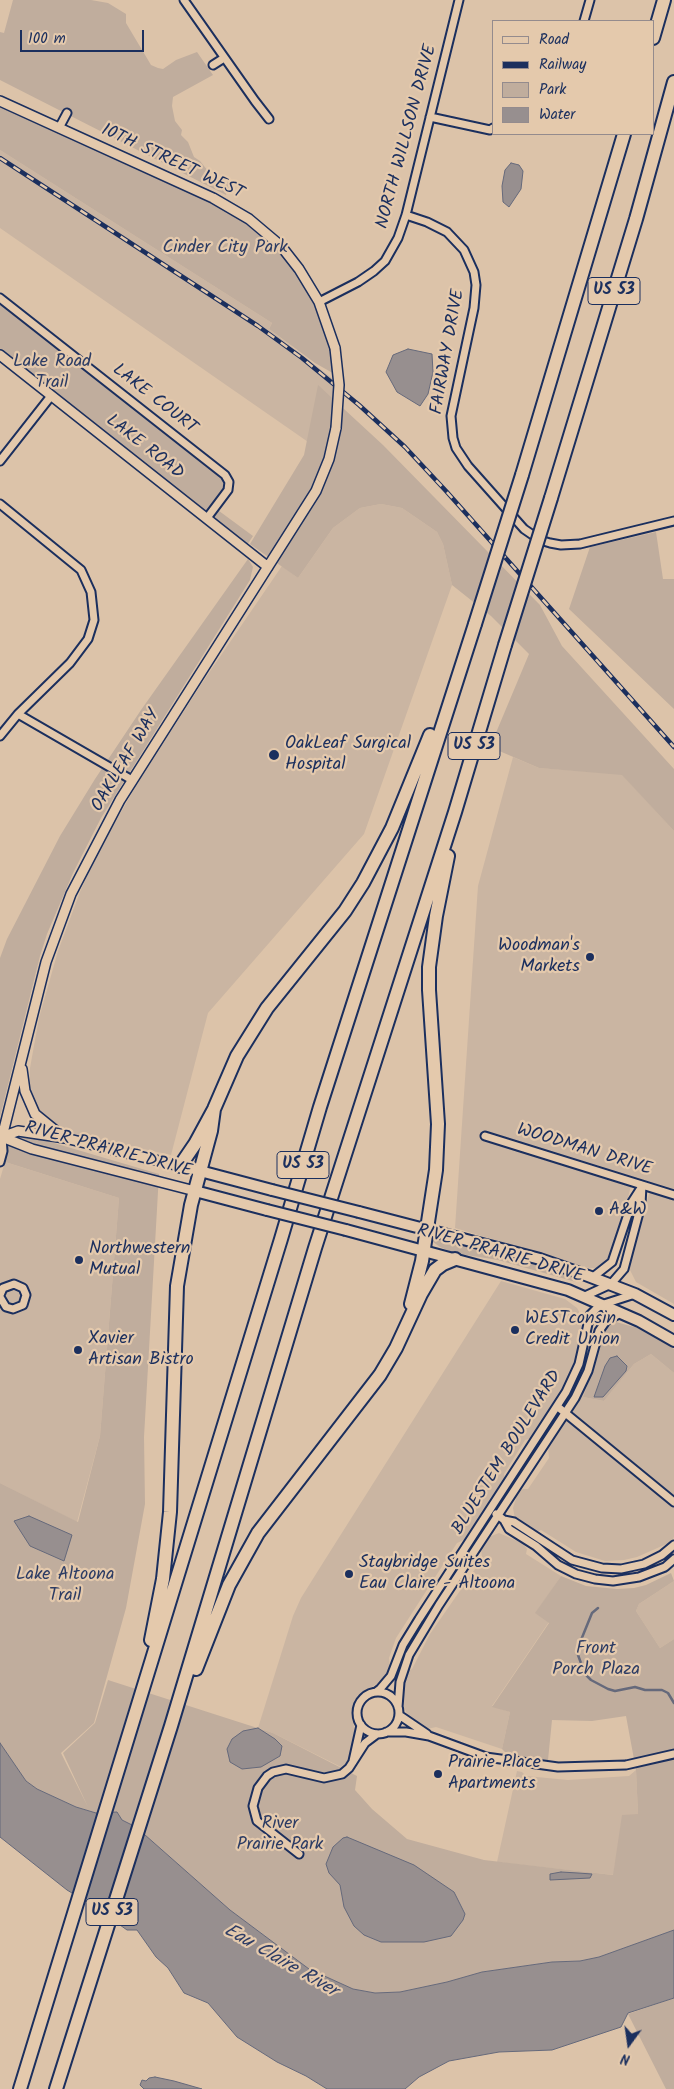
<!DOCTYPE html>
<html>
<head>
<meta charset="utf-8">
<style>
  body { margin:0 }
  #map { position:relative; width:674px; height:2089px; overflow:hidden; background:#dcc3a9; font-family:Kalam,sans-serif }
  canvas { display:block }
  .legend { position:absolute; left:492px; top:20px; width:162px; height:115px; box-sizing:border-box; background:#e4c9ac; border:1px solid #948b8d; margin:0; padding:6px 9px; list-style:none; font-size:15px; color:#1b2f5e }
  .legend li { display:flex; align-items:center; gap:10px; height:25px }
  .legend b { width:25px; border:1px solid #948b8d }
  .north { position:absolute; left:604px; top:2019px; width:50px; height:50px; -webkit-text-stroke:4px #e4c9ac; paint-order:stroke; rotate:194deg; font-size:14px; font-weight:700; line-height:20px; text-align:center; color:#1b2f5e }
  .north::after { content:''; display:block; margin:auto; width:18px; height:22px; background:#1b2f5e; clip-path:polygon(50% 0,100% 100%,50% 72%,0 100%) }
  .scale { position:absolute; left:20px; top:30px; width:124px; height:22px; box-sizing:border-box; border:2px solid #1b2f5e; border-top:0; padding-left:6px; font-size:15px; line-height:18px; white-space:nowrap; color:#1b2f5e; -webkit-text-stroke:4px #e4c9ac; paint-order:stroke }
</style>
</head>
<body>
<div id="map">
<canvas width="674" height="2089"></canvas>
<ul class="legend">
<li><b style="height:6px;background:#e4c9ac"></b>Road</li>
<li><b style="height:6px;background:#1b2f5e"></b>Railway</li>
<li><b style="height:14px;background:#c0ad9d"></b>Park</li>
<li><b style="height:14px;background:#978f8f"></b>Water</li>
</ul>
<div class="north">N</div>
<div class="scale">100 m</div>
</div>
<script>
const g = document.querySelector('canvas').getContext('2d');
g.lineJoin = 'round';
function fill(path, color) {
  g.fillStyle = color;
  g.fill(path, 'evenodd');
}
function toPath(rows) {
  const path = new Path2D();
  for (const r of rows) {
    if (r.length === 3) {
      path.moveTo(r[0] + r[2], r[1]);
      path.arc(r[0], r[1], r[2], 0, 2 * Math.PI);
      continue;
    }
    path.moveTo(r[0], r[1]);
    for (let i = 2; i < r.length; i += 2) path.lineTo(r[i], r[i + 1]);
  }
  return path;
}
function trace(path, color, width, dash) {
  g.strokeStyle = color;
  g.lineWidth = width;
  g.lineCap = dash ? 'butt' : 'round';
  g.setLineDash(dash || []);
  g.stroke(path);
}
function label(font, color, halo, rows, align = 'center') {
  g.font = font + ' Kalam,sans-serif';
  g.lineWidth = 4.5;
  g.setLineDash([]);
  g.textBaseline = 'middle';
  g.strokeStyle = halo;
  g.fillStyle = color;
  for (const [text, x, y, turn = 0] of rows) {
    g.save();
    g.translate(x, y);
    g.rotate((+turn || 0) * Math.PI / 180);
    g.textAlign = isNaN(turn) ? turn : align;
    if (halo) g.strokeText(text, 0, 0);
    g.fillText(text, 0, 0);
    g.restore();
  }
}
const built = toPath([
  [0,150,272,323,269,329,333,379,335,395,324,453,0,228],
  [381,504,402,508,437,532,443,544,452,585,364,834,208,1013,171,1155,61,1131,43,1117,37,1110,29,1092,30,1068,39,1018,58,951,80,892,97,854,136,786,200,686,282,566,298,578,333,528,360,508],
  [513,757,539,768,622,774,674,831,674,1304,636,1282,629,1268,652,1183,633,1178,614,1251,608,1262,599,1268,589,1268,455,1228,478,886],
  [5,1162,119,1198,100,1436,77,1522,0,1483,0,1179],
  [501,1281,565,1299,577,1308,581,1315,582,1325,576,1362,568,1382,535,1437,525,1440,504,1474,505,1481,468,1538,457,1543,396,1638,389,1658,390,1668,383,1680,357,1696,353,1707,354,1733,353,1745,349,1760,341,1767,273,1733,258,1728,293,1616,301,1598,321,1566],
  [651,1354,674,1373,674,1537,671,1542,637,1557,624,1560,605,1561,576,1552,541,1530,535,1533,515,1519,513,1508,518,1492,523,1489,528,1489,549,1458,548,1446,580,1399,592,1373,583,1397,604,1401,634,1364],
  [499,1533,522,1543,527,1549,526,1554,561,1576,536,1613,549,1622,492,1706,510,1712,502,1749,436,1727,427,1729,415,1723,407,1714,402,1702,407,1671,412,1669,430,1634,482,1559,481,1547,485,1541,489,1537],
  [674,1581,674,1639,660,1648,636,1611,639,1604],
  [636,1770,638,1814,615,1863,614,1875,497,1862,517,1771,522,1772,526,1776,568,1780,629,1776]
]);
const green = toPath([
  [13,0,91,0,108,3,126,14,126,23,151,65,158,68,163,69,176,60,197,52,213,75,173,97,172,106,175,121,182,130,181,135,188,142,194,157,200,161,212,176,231,181,226,195,0,80,0,32,4,33],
  [0,99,219,200,284,250,319,302,338,376,315,363,269,329,272,323,0,150],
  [0,302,222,478,225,482,224,490,211,505,253,536,245,548,0,361],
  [318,385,383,445,540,605,562,646,674,769,674,831,622,775,539,768,490,747,529,654,491,616,452,585,443,544,437,532,402,508,381,504,360,508,333,528,298,578,250,544,304,455],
  [656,532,663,579,674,579,674,709,569,609,590,547],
  [248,559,253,567,250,580,101,818,73,873,47,934,40,956,0,1117,0,958,7,939,60,836,95,779,141,710],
  [10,1130,159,1174,144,1437,145,1504,126,1608,94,1723,61,1753,88,1807,63,1753,95,1723,108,1680,273,1733,357,1776,355,1790,372,1809,407,1839,484,1860,613,1875,622,1815,638,1814,636,1770,626,1716,592,1721,552,1720,548,1760,507,1754,502,1749,510,1712,492,1707,549,1623,535,1613,561,1576,586,1586,617,1589,634,1588,646,1585,671,1573,674,1581,639,1604,636,1611,660,1648,674,1639,674,1930,599,1957,580,1961,552,1962,482,1972,447,1982,400,1992,375,1993,353,1989,309,1969,230,1910,136,1827,122,1820,76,1807,37,1789,26,1781,0,1743,0,1483,78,1522,100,1436,119,1198,2,1161],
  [434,1237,521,1260,578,1277,576,1282,498,1260,454,1253,440,1247,433,1242],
  [616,1322,645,1330,674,1349,674,1373,651,1354,634,1364,604,1401,583,1397,592,1373,603,1332,610,1325],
  [674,1998,674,2089,666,2089,628,2014]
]);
const water = toPath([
  [511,163,519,165,523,171,521,189,509,207,503,202,502,186,505,170,511,163],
  [408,349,432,354,433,372,428,394,420,406,397,392,386,372,393,355,408,349],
  [617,1356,627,1366,626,1371,603,1397,594,1397,605,1366,610,1358,617,1356],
  [29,1516,72,1535,64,1561,30,1546,14,1521,29,1516],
  [258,1728,275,1739,282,1746,280,1756,261,1767,242,1769,230,1762,227,1749,232,1739,243,1731,258,1728],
  [0,1743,26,1781,37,1789,76,1807,96,1813,117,1812,122,1820,136,1827,230,1910,309,1969,353,1989,375,1993,400,1992,447,1982,482,1972,552,1962,580,1961,599,1957,674,1930,674,1998,628,2013,621,2027,552,2050,499,2052,449,2061,419,2077,405,2089,327,2089,306,2076,277,2062,237,2037,208,2003,184,1993,168,1968,156,1957,137,1930,127,1930,92,1905,67,1890,0,1837,0,1743],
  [347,1837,414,1865,454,1892,465,1914,463,1920,451,1936,424,1942,381,1942,364,1935,354,1926,344,1907,340,1885,329,1873,326,1864,333,1847,343,1838,347,1837],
  [561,1872,578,1873,592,1874,590,1878,550,1880,550,1874,561,1872],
  [155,2077,174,2081,202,2089,144,2089,140,2085,142,2080,146,2081,149,2078,155,2077]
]);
const stream = toPath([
  [598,1608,592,1613,579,1645,578,1655,585,1674,591,1680,608,1689,615,1691,635,1687,645,1690,662,1690,668,1693,674,1703]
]);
const minor = toPath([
  [184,0,255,101,269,119],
  [584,21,590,0],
  [213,65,224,58],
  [430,117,490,130,493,128],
  [59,128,67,113],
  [406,215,427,222,447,232,464,250,474,272,476,285,474,308,451,416,453,438,456,448,468,466,524,529,540,540,550,543,561,545,580,544,674,521],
  [0,298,225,475,229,482,228,490,207,518],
  [319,302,358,282,374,271,385,261,398,238,406,215,459,0],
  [0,461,51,396],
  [0,504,81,570,91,592,94,620,88,639,70,663,18,714,0,736],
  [18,714,132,780],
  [485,1136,674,1195],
  [0,1162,3,1151,2,1137],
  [593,1277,612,1262,632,1202,641,1188],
  [0,1295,3,1288,14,1284,23,1288,26,1295,23,1305,13,1309,6,1307,0,1297],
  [585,1296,611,1284,624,1269,641,1205,642,1185],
  [558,1407,674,1502],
  [496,1514,504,1520,514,1522,572,1560,602,1568,621,1569,644,1564,662,1555,674,1545],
  [504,1520,509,1529,536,1546,558,1565,576,1574,595,1579,613,1581,639,1577,665,1567,674,1559],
  [376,1692,380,1689,391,1676,403,1645,419,1619,566,1392,579,1364,590,1315,597,1308,604,1304,635,1294],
  [378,1713,21],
  [398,1707,400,1682,409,1655,439,1605,575,1398,588,1371,599,1331,606,1321,621,1313],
  [399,1715,427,1734],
  [386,1732,406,1732,429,1736,486,1757,558,1767,626,1765,674,1754],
  [353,1761,361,1725],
  [299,1854,257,1821,253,1806,258,1788,267,1776,273,1772,286,1769,324,1778,342,1774,349,1768,365,1743,377,1734]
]);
const tertiary = toPath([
  [0,101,213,198,249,219,281,246,299,269,319,302,335,348],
  [0,355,268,567],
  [22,1069,25,1091,35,1114,62,1136],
  [2,1137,46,962,71,894,120,800,316,491,329,459,336,428],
  [2,1137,18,1131,65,1138,200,1171],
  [2,1137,32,1149,195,1191]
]);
const secondary = toPath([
  [200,1171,272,1190],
  [195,1191,267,1210],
  [359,1212,540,1259,583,1274,635,1294,674,1315],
  [346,1230,568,1290,639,1321,674,1341]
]);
const motorway = toPath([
  [653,38,664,0],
  [522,475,624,134],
  [551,498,636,219,674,82],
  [180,1166,195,1144,214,1109,237,1056,267,1008,345,911,363,883,392,828,430,735],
  [411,1304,422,1261,436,1170,438,1124,429,990,429,967,436,916,448,856],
  [151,1640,163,1579,170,1512,177,1286,191,1205,211,1131,214,1109],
  [196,1669,229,1585,258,1533,380,1375,396,1348,421,1294,435,1270,443,1264,455,1259],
  [20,2089,281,1239,320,1107,475,624],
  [56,2089,171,1726,315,1248,455,812,505,645]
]);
const rail = toPath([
  [0,158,258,326,302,358,359,405,405,447,446,491,674,747]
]);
const tertiaryBridge = toPath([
  [335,348,339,385,336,428]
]);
const secondaryBridge = toPath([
  [272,1190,359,1212],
  [267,1210,346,1230]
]);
const motorwayBridge = toPath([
  [475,624,522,475],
  [505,645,551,498]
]);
const markers = [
  [274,755,6,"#1b2f5e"],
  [590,957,5,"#1b2f5e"],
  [599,1211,5,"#1b2f5e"],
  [79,1260,5,"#1b2f5e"],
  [515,1330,5,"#1b2f5e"],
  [78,1350,5,"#1b2f5e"],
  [349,1574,5,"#1b2f5e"],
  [438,1774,5,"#1b2f5e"]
];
const shields = [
  [614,291,52],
  [474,746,52],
  [303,1165,52],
  [112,1912,52]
];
const shieldNames = [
  ["US 53",614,291],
  ["US 53",474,746],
  ["US 53",303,1165],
  ["US 53",112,1912]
];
const streetNames = [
  ["NORTH WILLSON DRIVE",408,137,-75],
  ["10TH STREET WEST",172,163,25],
  ["FAIRWAY DRIVE",449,352,-80],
  ["LAKE COURT",154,400,38],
  ["LAKE ROAD",144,448,38],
  ["OAKLEAF WAY",127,761,-59],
  ["RIVER PRAIRIE DRIVE",108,1151,15],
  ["WOODMAN DRIVE",584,1151,17],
  ["RIVER PRAIRIE DRIVE",500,1255,16],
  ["BLUESTEM BOULEVARD",508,1453,-58]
];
const parkNames = [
  ["Cinder City Park",225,249],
  ["Lake Road",52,363],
  ["Trail",52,384],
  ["Lake Altoona",65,1576],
  ["Trail",65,1597],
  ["Front",596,1650],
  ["Porch Plaza",596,1671],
  ["River",280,1825],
  ["Prairie Park",280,1846]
];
const poiNames = [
  ["OakLeaf Surgical",285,745],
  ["Hospital",285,766],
  ["Woodman's",580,947,"right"],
  ["Markets",580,968,"right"],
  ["A&W",609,1211],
  ["Northwestern",89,1250],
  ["Mutual",89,1271],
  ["WESTconsin",525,1320],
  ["Credit Union",525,1341],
  ["Xavier",88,1340],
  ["Artisan Bistro",88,1361],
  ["Staybridge Suites",359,1564],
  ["Eau Claire - Altoona",359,1585],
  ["Prairie Place",448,1764],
  ["Apartments",448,1785]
];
const waterNames = [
  ["Eau Claire River",280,1962,30]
];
fill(built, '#cab5a2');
fill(green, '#c0ad9d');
fill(water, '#978f8f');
trace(water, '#65697b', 1);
trace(stream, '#65697b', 2.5);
trace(minor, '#1b2f5e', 11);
trace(tertiary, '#1b2f5e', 12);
trace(secondary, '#1b2f5e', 14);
trace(motorway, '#1b2f5e', 16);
trace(minor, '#e4c9ac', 7);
trace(tertiary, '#e4c9ac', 9);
trace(secondary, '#e4c9ac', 10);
trace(motorway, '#e4c9ac', 12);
trace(rail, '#1b2f5e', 4.5);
trace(rail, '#e4c9ac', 2.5, [8]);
trace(tertiaryBridge, '#1b2f5e', 12, []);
trace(secondaryBridge, '#1b2f5e', 14, []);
trace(motorwayBridge, '#1b2f5e', 16, []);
trace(tertiaryBridge, '#e4c9ac', 9);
trace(secondaryBridge, '#e4c9ac', 10);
trace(motorwayBridge, '#e4c9ac', 12);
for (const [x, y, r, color] of markers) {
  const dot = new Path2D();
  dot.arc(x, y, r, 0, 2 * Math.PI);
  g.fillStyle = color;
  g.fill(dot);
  trace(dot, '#e4c9ac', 2);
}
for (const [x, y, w] of shields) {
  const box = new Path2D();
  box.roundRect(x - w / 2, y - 13.5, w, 27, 4);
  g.fillStyle = '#e4c9ac';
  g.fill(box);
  trace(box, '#1b2f5e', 1);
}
label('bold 16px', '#1b2f5e', null, shieldNames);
label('18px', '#1b2f5e', '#e4c9ac', streetNames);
label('18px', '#2c3c64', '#e4c9ac', parkNames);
label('18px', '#1b2f5e', '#e4c9ac', poiNames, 'left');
label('italic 19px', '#2e3d65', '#e4c9ac', waterNames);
</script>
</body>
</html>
